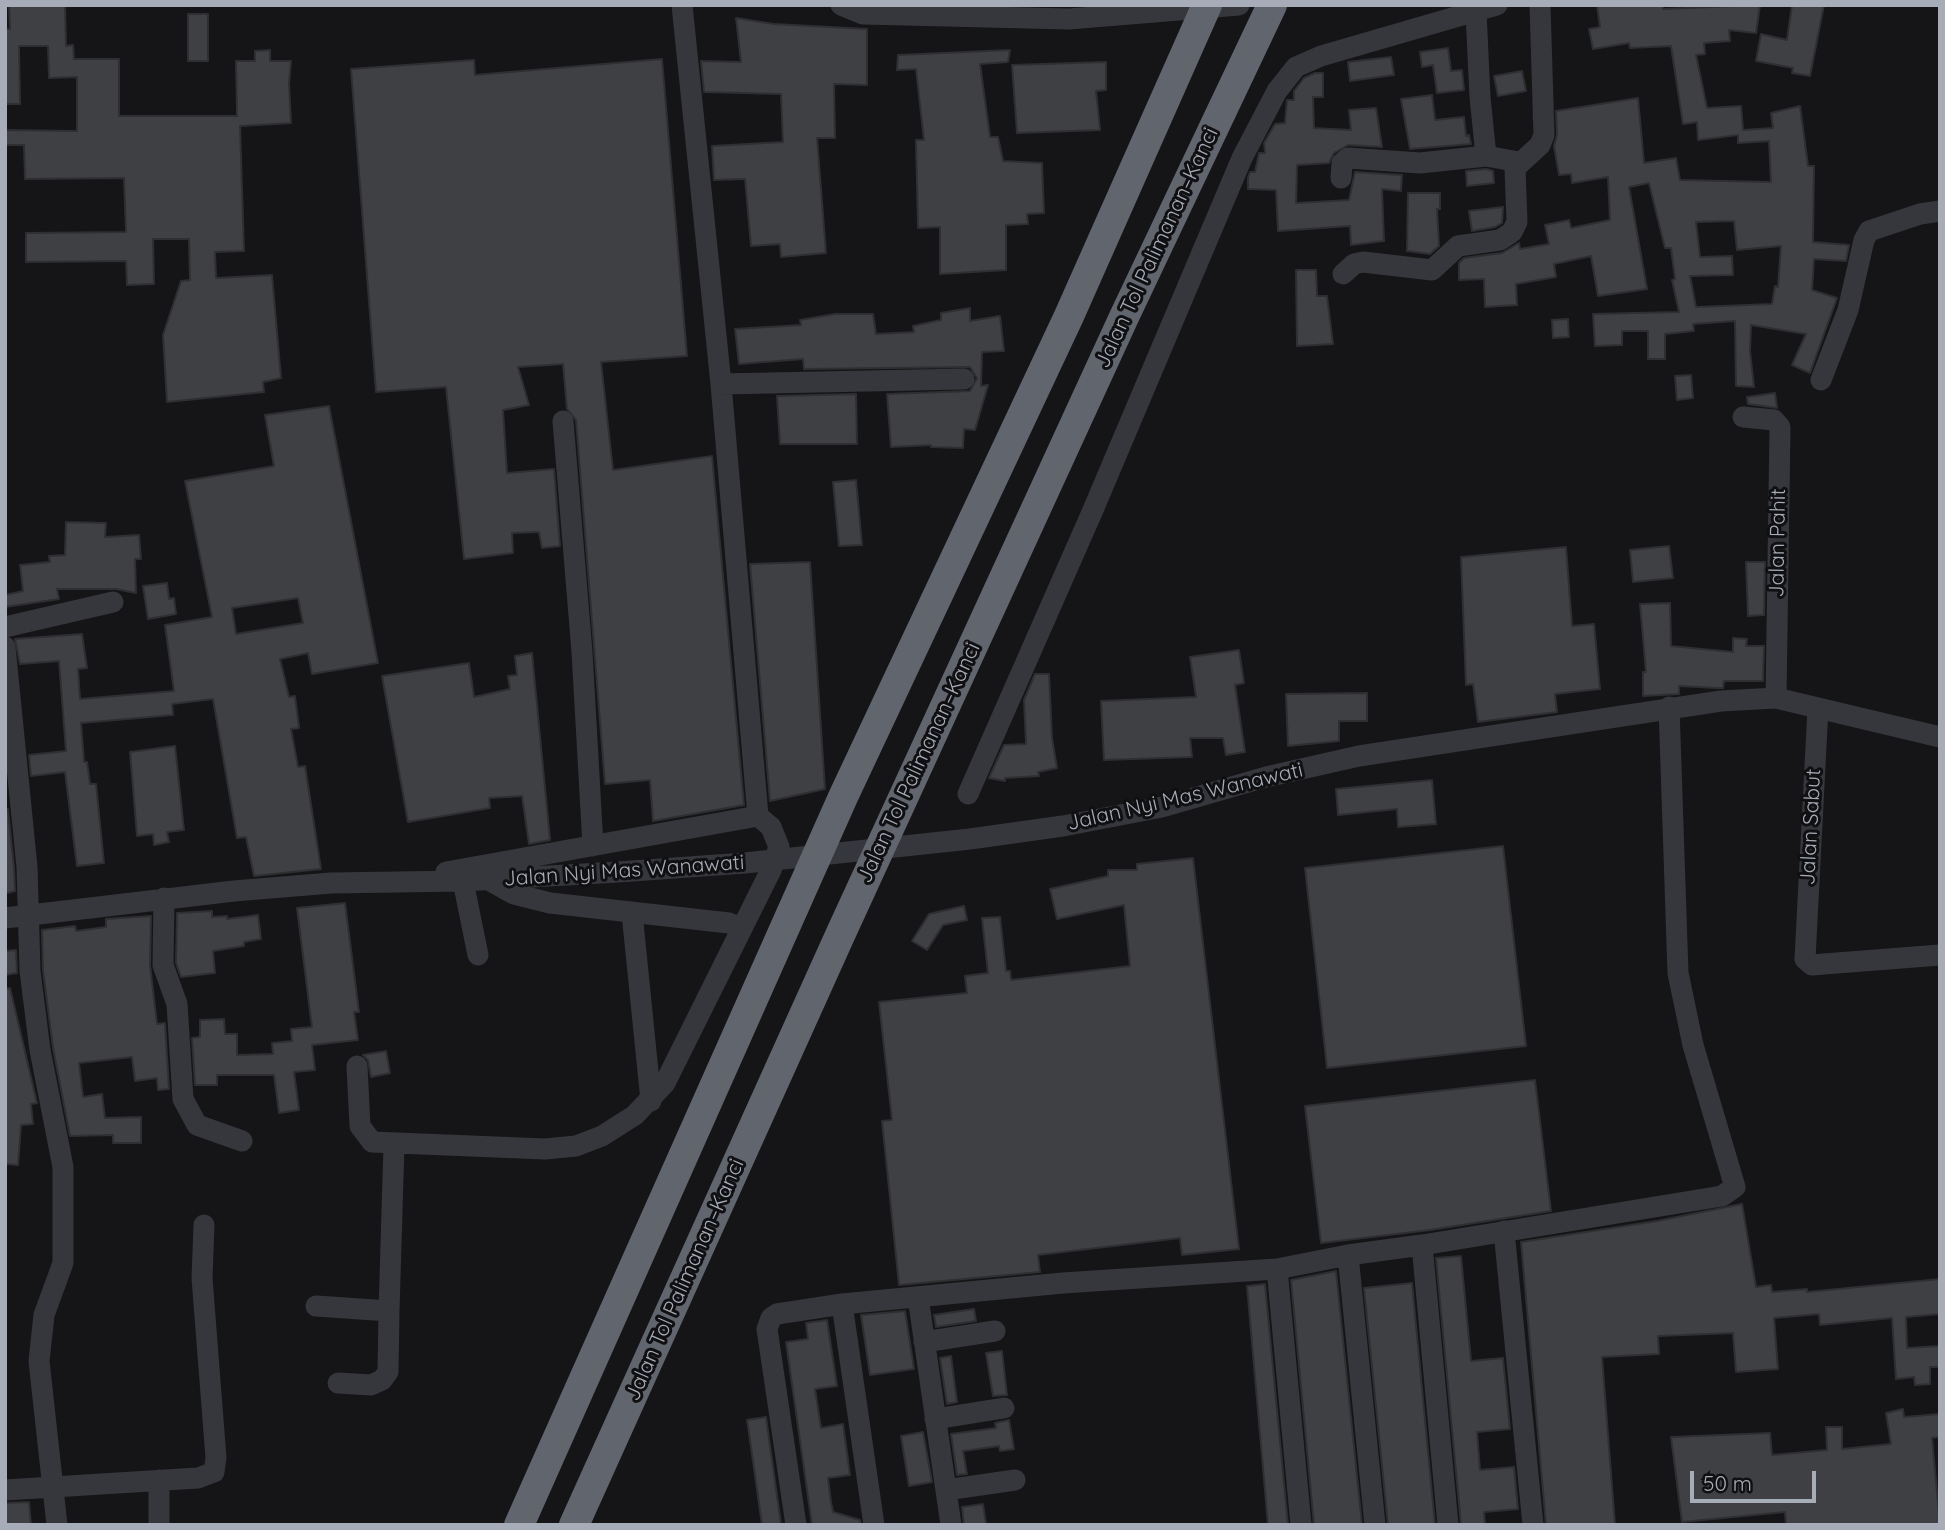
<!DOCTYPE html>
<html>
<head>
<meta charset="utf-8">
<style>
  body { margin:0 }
  #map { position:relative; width:1945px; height:1530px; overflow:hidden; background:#151517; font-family:Quicksand,sans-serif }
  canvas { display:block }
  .frame { position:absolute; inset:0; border:7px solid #a6acb8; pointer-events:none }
  .scale { position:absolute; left:1690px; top:1471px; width:126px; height:32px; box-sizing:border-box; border:4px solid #a6acb8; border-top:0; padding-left:9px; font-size:21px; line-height:24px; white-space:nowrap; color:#a6acb8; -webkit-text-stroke:5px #101012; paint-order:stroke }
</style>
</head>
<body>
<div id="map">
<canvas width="1945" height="1530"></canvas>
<div class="frame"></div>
<div class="scale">50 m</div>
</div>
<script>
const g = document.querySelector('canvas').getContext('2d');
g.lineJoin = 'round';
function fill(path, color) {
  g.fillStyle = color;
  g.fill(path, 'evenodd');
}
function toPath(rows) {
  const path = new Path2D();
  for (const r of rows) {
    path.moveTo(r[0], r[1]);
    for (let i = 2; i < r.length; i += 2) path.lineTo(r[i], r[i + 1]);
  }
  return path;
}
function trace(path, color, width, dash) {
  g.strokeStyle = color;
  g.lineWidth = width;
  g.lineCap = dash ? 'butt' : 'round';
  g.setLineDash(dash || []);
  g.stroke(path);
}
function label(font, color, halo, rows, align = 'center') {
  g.font = font + ' Quicksand,sans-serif';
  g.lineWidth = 6;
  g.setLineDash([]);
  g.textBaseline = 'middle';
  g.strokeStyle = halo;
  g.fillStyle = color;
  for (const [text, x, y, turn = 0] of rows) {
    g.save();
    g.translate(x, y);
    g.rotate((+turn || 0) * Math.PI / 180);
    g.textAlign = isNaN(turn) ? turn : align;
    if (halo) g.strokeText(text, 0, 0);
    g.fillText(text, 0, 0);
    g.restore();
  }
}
const building = toPath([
  [9,5,65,5,66,46,73,45,74,59,119,59,119,116,237,116,236,61,255,61,255,51,270,50,270,61,291,61,289,84,291,123,240,126,244,251,215,252,216,278,272,275,281,378,263,382,264,392,167,402,163,335,181,281,190,280,189,239,153,239,154,284,127,285,126,261,26,262,26,233,126,232,124,178,25,179,24,145,5,145,5,130,77,131,77,77,49,78,48,46,19,46,20,104,5,104,5,29,10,29,9,5],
  [1597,5,1663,6,1663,9,1760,5,1756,33,1729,30,1730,41,1704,43,1705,54,1696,55,1707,108,1741,106,1743,130,1773,128,1771,113,1800,106,1808,166,1814,166,1813,242,1849,245,1846,261,1814,259,1812,290,1837,298,1810,373,1792,365,1806,334,1751,325,1750,351,1754,387,1736,386,1735,321,1693,324,1694,331,1665,334,1665,359,1648,359,1648,331,1622,331,1622,345,1595,346,1593,314,1679,312,1672,280,1675,279,1671,248,1665,248,1649,183,1629,187,1647,289,1598,296,1591,256,1554,264,1556,277,1516,284,1517,305,1485,307,1484,279,1459,280,1459,263,1464,258,1502,253,1519,243,1520,249,1549,244,1545,225,1569,220,1571,228,1610,220,1608,177,1572,183,1571,174,1559,175,1554,146,1557,135,1556,111,1638,98,1644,163,1676,158,1680,180,1771,182,1769,141,1738,143,1738,135,1698,140,1697,122,1683,124,1671,46,1630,48,1629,43,1593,49,1589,29,1600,27,1597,5],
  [1734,221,1737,250,1781,246,1778,287,1775,286,1772,304,1696,307,1690,276,1733,275,1732,256,1700,257,1696,222,1734,221],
  [1792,5,1824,5,1810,76,1792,73,1793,68,1756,61,1761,34,1787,40,1792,5],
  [188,14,208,14,208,61,188,61,188,14],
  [736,18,774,24,867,29,867,85,834,84,835,138,817,138,826,253,781,257,780,244,751,246,745,179,714,180,712,146,783,142,781,94,704,92,701,61,741,62,736,18],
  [1448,48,1451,71,1462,70,1464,90,1437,93,1433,65,1422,67,1420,52,1448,48],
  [1010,50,1008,62,980,64,990,137,998,137,1003,161,1042,163,1044,213,1027,214,1028,224,1006,225,1006,270,940,274,940,227,918,228,916,140,924,140,916,69,897,70,898,55,1010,50],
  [1391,57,1394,75,1350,81,1348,62,1391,57],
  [662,59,687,356,601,362,613,470,712,456,744,805,653,821,650,780,605,784,576,420,567,409,563,364,518,367,529,405,503,410,507,473,554,469,560,546,542,548,539,532,512,533,513,553,464,559,446,387,376,392,351,69,474,60,475,75,662,59],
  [1106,62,1106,90,1096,91,1100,130,1017,133,1012,65,1106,62],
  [1522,71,1526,91,1498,96,1494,76,1522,71],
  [1315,73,1323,73,1323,97,1313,97,1314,128,1351,130,1349,110,1376,108,1382,147,1348,145,1334,153,1329,163,1297,165,1296,203,1349,200,1355,172,1402,175,1401,191,1382,189,1384,241,1351,245,1350,226,1278,231,1276,190,1248,189,1248,178,1250,172,1255,172,1259,153,1265,153,1264,143,1275,124,1285,123,1287,100,1294,100,1294,91,1304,78,1315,73],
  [1432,95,1435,120,1464,117,1466,136,1469,135,1471,144,1410,149,1401,99,1432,95],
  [1486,169,1493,171,1494,183,1467,186,1466,171,1486,169],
  [1408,193,1440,193,1440,209,1437,209,1439,246,1430,254,1407,251,1408,193],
  [1503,207,1502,223,1495,227,1472,231,1469,211,1503,207],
  [1296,270,1316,270,1317,296,1327,296,1333,344,1297,346,1296,270],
  [970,308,970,321,1000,316,1004,351,982,352,981,386,988,385,975,430,964,429,963,448,931,447,931,445,891,447,887,394,970,391,977,378,970,367,804,369,803,359,739,364,735,329,801,325,800,320,835,314,873,314,876,334,914,332,913,326,941,320,941,313,970,308],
  [1568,319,1569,337,1553,338,1552,320,1568,319],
  [1691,375,1693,398,1677,400,1675,376,1691,375],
  [1775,393,1777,408,1748,404,1747,397,1775,393],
  [856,394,857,444,780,444,777,396,856,394],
  [329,406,378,663,312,674,308,653,280,659,289,697,295,696,299,728,291,729,298,767,305,766,321,869,254,876,246,837,237,838,213,699,172,704,173,715,81,723,84,762,87,762,90,784,96,784,104,863,77,866,65,772,31,776,29,755,66,751,59,661,20,664,15,639,82,634,87,668,78,669,80,699,174,691,165,625,212,617,185,481,274,466,265,415,329,406],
  [298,598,303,623,236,634,232,608,298,598],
  [856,480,862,545,839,546,833,482,856,480],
  [66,522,106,523,105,537,139,535,141,559,135,559,136,593,116,589,57,589,59,599,5,607,5,595,23,591,20,565,50,562,49,556,65,555,66,522],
  [1669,546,1673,578,1633,582,1630,550,1669,546],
  [1566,547,1572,626,1594,624,1600,689,1555,694,1557,712,1478,722,1473,684,1466,685,1461,557,1566,547],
  [810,562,825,789,770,801,750,564,810,562],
  [1746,562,1765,562,1764,615,1748,616,1746,562],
  [167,583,169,599,174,598,176,614,148,619,143,586,167,583],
  [1670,603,1671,646,1733,652,1733,638,1747,639,1746,646,1764,646,1763,681,1724,681,1723,688,1717,688,1679,686,1679,694,1643,696,1643,672,1646,672,1640,604,1670,603],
  [1239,650,1244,683,1235,685,1245,752,1226,755,1223,738,1190,738,1192,757,1104,760,1101,701,1196,697,1190,657,1239,650],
  [532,653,550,840,529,844,522,796,489,798,490,808,408,822,382,676,469,663,474,697,510,689,508,676,517,675,515,656,532,653],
  [1035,674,1049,674,1052,738,1057,768,1038,772,1039,776,1005,778,1005,781,989,778,1004,745,1026,744,1024,700,1035,674],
  [1367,693,1367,721,1339,721,1339,741,1288,746,1286,694,1367,693],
  [175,746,184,830,167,832,169,842,154,845,153,834,137,836,130,752,175,746],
  [1432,780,1436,824,1398,827,1397,809,1338,815,1336,789,1432,780],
  [5,809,8,809,14,868,15,891,8,893,5,891,5,809],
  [1503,846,1526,1046,1327,1068,1305,868,1503,846],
  [1193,858,1239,1249,1182,1255,1180,1238,1038,1255,1040,1272,899,1285,882,1121,892,1120,879,1002,967,993,965,976,988,973,982,918,1000,917,1006,971,1010,971,1011,980,1130,966,1124,905,1057,919,1050,889,1108,876,1108,870,1137,870,1137,864,1193,858],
  [345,903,359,1012,354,1012,358,1040,312,1045,315,1070,294,1072,299,1110,279,1113,274,1075,217,1075,217,1085,195,1085,192,1038,200,1037,200,1020,224,1019,225,1034,237,1034,237,1055,273,1054,272,1043,292,1041,291,1029,312,1027,297,908,345,903],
  [964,906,967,920,943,925,927,950,912,941,929,914,964,906],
  [212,911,212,917,227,916,227,919,258,915,261,939,244,942,244,946,213,951,215,973,181,977,176,963,177,913,212,911],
  [151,916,150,965,157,1024,165,1023,169,1089,158,1090,157,1078,135,1081,132,1057,79,1063,83,1097,102,1094,105,1118,141,1117,141,1143,113,1143,113,1135,70,1136,53,1048,43,970,42,930,75,926,76,931,106,927,106,919,151,916],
  [16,950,17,973,5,975,5,951,16,950],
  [10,988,37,1103,31,1104,33,1124,21,1125,18,1165,5,1164,5,989,10,988],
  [386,1051,390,1073,371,1077,368,1060,363,1055,386,1051],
  [1535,1080,1551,1211,1430,1230,1321,1243,1305,1106,1535,1080],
  [1742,1204,1756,1287,1771,1285,1772,1292,1807,1289,1807,1292,1940,1279,1940,1314,1906,1317,1907,1348,1940,1346,1940,1367,1930,1367,1930,1384,1915,1385,1914,1377,1896,1379,1892,1318,1820,1325,1819,1314,1774,1318,1778,1369,1736,1372,1733,1333,1658,1336,1659,1354,1602,1357,1615,1525,1546,1525,1521,1242,1657,1221,1742,1204],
  [1461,1256,1471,1361,1503,1358,1510,1429,1477,1432,1480,1470,1514,1467,1518,1509,1484,1512,1485,1525,1461,1525,1436,1258,1461,1256],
  [1336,1271,1362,1525,1314,1525,1291,1280,1336,1271],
  [1412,1283,1435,1525,1388,1525,1364,1288,1412,1283],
  [1265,1284,1288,1525,1268,1525,1247,1286,1265,1284],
  [974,1309,976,1321,936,1327,934,1315,974,1309],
  [905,1311,914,1369,870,1375,861,1315,905,1311],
  [827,1320,837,1386,815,1389,821,1428,843,1424,850,1475,828,1478,831,1502,833,1512,860,1520,861,1525,812,1525,786,1342,808,1339,806,1323,827,1320],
  [1002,1351,1007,1395,993,1396,986,1353,1002,1351],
  [951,1356,957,1402,947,1404,940,1358,951,1356],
  [1903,1409,1904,1417,1939,1414,1940,1437,1932,1438,1940,1525,1786,1525,1785,1512,1682,1522,1671,1437,1770,1433,1772,1455,1827,1450,1826,1427,1842,1427,1842,1449,1891,1444,1886,1413,1903,1409],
  [766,1417,780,1517,781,1525,762,1525,749,1433,747,1420,766,1417],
  [1009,1420,1014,1449,1000,1451,999,1446,963,1451,967,1474,957,1475,951,1434,996,1428,995,1423,1009,1420],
  [923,1432,932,1482,909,1486,901,1436,923,1432],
  [29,1502,31,1525,5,1525,5,1503,29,1502],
  [983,1504,986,1524,964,1525,962,1507,983,1504]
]);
const minor = toPath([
  [841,5,863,14,1069,19,1239,5],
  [1476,12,1480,97,1486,156,1519,162],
  [1341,178,1342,163,1348,158,1420,163,1486,156],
  [1343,274,1354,264,1363,262,1432,270,1458,246,1500,240,1512,232,1517,222,1515,168,1540,145,1544,135,1540,5],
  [1821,380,1848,310,1864,240,1869,231,1920,214,1940,211],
  [721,384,964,379],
  [1743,417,1774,420,1780,427,1776,698],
  [563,421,582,652,593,846],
  [5,627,113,602],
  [5,647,27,867,30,971,40,1050,63,1167,63,1263,44,1315,39,1361,57,1525],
  [1818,708,1805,959,1812,965,1824,964,1940,955],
  [968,794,1093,510,1242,158,1277,91,1296,67,1321,56,1497,5],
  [446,872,758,816],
  [487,879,514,894,550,903,729,923,740,927],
  [463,881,478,955],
  [164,898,163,965,177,1004,183,1099,197,1125,242,1141],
  [632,913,651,1101],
  [5,918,234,891,331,883,463,881,618,872,745,863,970,839,1063,826,1162,807,1266,777,1359,756,1721,701,1776,698,1940,737],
  [357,1066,360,1126,372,1142,545,1149,576,1146,602,1136,635,1115,665,1083,771,870,779,847,771,827,758,816,721,384,682,5],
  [1504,1231,1533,1525],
  [1348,1255,1375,1525],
  [918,1297,951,1525],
  [842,1304,874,1525],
  [316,1306,389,1311,394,1145],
  [924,1342,995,1331],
  [338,1383,371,1385,382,1380,388,1372,389,1311],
  [935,1419,1004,1408],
  [159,1480,159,1525],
  [5,1490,198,1478,214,1472,216,1458,202,1278,204,1225],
  [946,1490,1015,1480],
  [796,1525,767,1329,771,1318,777,1314,842,1304,1063,1283,1277,1269],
  [1301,1525,1277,1269,1348,1255,1422,1245],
  [1448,1525,1422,1245,1722,1196,1735,1187,1693,1045,1678,973,1669,707]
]);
const highway = toPath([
  [519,1525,843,797,1069,316,1207,5],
  [574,1525,841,933,1124,317,1272,5]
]);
const streetNames = [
  ["Jalan Tol Palimanan–Kanci",1157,248,-65],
  ["Jalan Pahit",1778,543,-89],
  ["Jalan Tol Palimanan–Kanci",919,763,-65],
  ["Jalan Nyi Mas Wanawati",1185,797,-13],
  ["Jalan Sabut",1811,827,-87],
  ["Jalan Nyi Mas Wanawati",624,871,-4],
  ["Jalan Tol Palimanan–Kanci",685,1280,-66]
];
fill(building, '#3f4044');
trace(building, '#2f2f33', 2);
trace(minor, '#36373c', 21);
trace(highway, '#61656e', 30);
label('21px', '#a6acb8', '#101012', streetNames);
</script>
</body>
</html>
